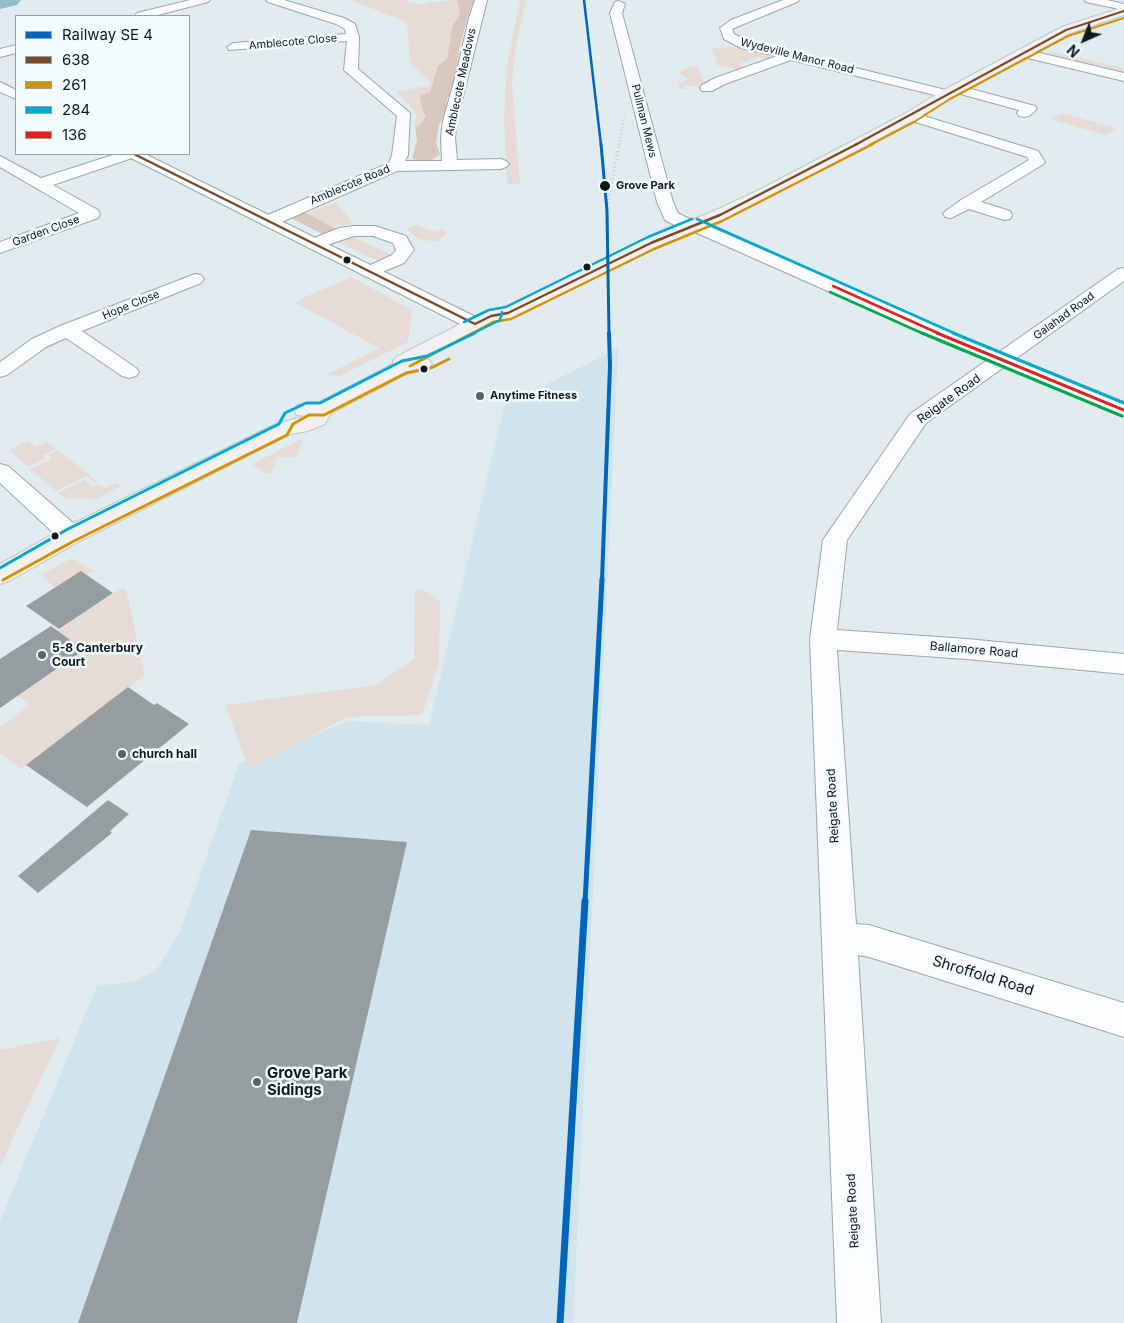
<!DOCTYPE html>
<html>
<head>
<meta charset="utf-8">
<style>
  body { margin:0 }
  #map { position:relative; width:1124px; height:1323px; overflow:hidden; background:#e1ecf1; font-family:Inter,sans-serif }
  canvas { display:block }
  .legend { position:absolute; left:15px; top:15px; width:175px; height:140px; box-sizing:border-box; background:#f2fbfe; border:1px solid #98a0a3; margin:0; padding:6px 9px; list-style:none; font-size:15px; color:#10181a }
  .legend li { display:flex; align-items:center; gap:10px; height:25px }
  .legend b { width:25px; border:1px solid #98a0a3 }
  .north { position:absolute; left:1059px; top:15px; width:50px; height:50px; -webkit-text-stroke:4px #f2fbfe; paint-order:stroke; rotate:224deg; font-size:14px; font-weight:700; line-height:20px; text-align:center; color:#10181a }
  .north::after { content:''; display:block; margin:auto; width:18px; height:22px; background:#10181a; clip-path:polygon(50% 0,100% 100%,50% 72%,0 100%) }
</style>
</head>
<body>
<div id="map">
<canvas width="1124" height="1323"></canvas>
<ul class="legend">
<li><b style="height:6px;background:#0065bd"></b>Railway SE 4</li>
<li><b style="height:6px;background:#7a4b2a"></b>638</li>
<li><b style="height:6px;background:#d49104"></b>261</li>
<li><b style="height:6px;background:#00a9ce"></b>284</li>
<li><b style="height:6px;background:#dc241f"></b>136</li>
</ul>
<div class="north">N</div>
</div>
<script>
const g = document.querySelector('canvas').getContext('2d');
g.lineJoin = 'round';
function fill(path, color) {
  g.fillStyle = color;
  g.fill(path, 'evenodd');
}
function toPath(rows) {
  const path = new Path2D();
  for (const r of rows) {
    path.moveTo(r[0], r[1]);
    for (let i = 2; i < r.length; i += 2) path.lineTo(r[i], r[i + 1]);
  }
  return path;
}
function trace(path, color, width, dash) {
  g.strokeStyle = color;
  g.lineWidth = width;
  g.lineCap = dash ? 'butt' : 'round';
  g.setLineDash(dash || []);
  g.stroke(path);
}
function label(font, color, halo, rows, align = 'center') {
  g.font = font + ' Inter,sans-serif';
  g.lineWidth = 5;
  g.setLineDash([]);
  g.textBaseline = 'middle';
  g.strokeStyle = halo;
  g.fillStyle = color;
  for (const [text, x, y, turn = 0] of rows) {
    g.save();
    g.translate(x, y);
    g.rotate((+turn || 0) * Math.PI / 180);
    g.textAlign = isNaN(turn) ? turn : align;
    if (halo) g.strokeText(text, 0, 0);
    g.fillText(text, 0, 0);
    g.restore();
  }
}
const built = toPath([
  [618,348,573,1323,0,1323,0,1221,97,986,136,981,157,969,180,932,239,764,349,721,429,725,504,406]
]);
const green = toPath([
  [351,0,404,0,422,5,432,2,457,0,460,12,458,19,453,24,447,59,430,92,426,116,421,124,415,127,416,115,412,108,396,92,431,85,430,82,410,63,407,22],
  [520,0,526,0,515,51,512,83,520,184,507,184,504,117,507,64],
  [739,47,771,55,772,57,767,60,760,57,739,64,745,68,740,70,717,65,712,48],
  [1050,51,1124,68,1124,75,1042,56],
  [697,66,703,81,715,81,700,88,685,85,683,87,687,89,679,89,678,83,688,79,681,75,680,71,689,67],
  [1061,113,1117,128,1106,135,1050,119],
  [336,202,353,223,333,227,306,214],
  [417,225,435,232,442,229,447,232,437,242,418,239,406,229],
  [349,235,396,257,382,263,335,241],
  [351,277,412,310,408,342,340,376,326,375,379,348,294,302],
  [303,438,297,457,277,457,271,474,264,473,252,464],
  [28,441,35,447,47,442,56,449,43,455,46,458,28,467,9,450],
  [59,451,97,481,95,483,86,476,56,491,30,469,52,459,49,455],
  [84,480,92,487,99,484,105,488,117,483,121,486,96,499,65,498,58,493],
  [72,558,93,571,55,588,41,575],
  [122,588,126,590,145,675,21,769,0,753,0,728,30,704,14,693,22,688,26,690,48,675,59,663,62,665,84,650,58,631,79,616,90,605,93,607],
  [415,589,428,592,440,602,439,663,422,715,347,717,249,768,225,705,376,685,414,659],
  [60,1038,0,1166,0,1050]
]);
const forest = toPath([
  [457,0,474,0,468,16,459,50,456,78,447,100,445,114,439,124,436,143,440,154,432,160,417,160,412,158,417,140,415,127,421,124,426,116,423,112,420,96,430,92,438,66,447,59,453,24,458,19,460,12],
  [304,212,333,227,342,231,328,237,289,217]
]);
const river = toPath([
  [0,0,21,0,17,5,0,9,0,0]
]);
const building = toPath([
  [81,571,113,593,59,629,26,606],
  [51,626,84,650,0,708,0,659],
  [128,687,154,705,157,703,189,724,87,807,26,765],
  [108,800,129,814,110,831,112,833,38,893,18,876],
  [251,830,407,842,297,1323,78,1323]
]);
const minor = toPath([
  [190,0,210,0,208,2,154,16,135,16,137,13,190,0],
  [266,0,284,0,344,18,355,24,359,37,358,69,410,113,408,155,405,161,442,161,441,137,443,121,457,71,469,18,475,0,487,0,457,121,455,137,457,160,501,159,506,161,509,164,506,167,501,169,397,171,275,225,263,225,261,221,263,217,389,163,392,155,397,116,344,70,347,41,229,50,227,47,233,43,346,34,345,29,336,24,268,2,266,0],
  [783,0,799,0,797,2,739,26,732,29,734,34,749,42,950,91,951,86,956,85,1035,106,1037,109,1029,116,1024,117,1019,116,1017,113,1019,110,953,92,952,97,947,98,791,60,725,84,712,91,702,91,700,88,702,85,715,78,777,56,741,48,724,39,720,28,731,20,783,0],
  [1084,0,1107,0,1124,4,1124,10,1086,2,1084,0],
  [619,1,625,4,622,13,673,202,678,213,697,223,699,227,697,231,685,231,665,220,657,202,610,13,615,2,619,1],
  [16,45,16,53,0,57,0,49,16,45],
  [1023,49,1124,73,1124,81,1019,56,1017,53,1019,50,1023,49],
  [911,112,1038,151,1045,162,1042,165,981,202,1010,211,1012,215,1010,219,1004,220,969,209,951,218,945,217,943,213,961,200,1029,160,1027,157,906,119,904,116,906,113,911,112],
  [116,154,138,154,135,157,53,185,98,210,100,214,98,218,0,253,0,242,79,213,0,167,0,156,41,178,116,154],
  [354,226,375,226,406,236,414,250,404,263,370,277,364,276,361,272,364,268,392,255,396,250,393,243,373,236,354,236,315,249,309,248,306,244,309,240,339,228,354,226],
  [1124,268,1124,281,926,423,847,540,837,630,967,639,1124,654,1124,674,967,659,837,650,856,924,869,925,1124,1003,1124,1037,869,957,858,955,881,1323,837,1323,810,639,823,540,910,414,1118,269,1124,268],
  [195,274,201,275,204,279,201,283,82,331,136,368,139,372,136,376,129,378,122,376,66,338,46,347,7,375,0,377,0,362,32,339,60,326,195,274],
  [0,464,8,466,80,529,83,535,80,541,71,543,62,541,0,483,0,464]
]);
const tertiary = toPath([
  [694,220,961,336,1124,402,1124,416,947,344,688,229,686,225,688,221,694,220]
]);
const secondary = toPath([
  [0,82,16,90,16,99,0,92,0,82],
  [126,154,145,154,482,320,485,324,482,328,475,330,468,328,129,157,126,154]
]);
const primary = toPath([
  [1124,7,1124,15,1070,33,952,97,916,119,769,197,726,219,657,247,515,317,496,321,424,358,429,360,432,364,429,368,410,372,331,413,325,424,308,431,290,434,80,541,9,581,0,584,0,564,62,529,276,424,305,416,297,415,294,410,297,405,318,403,393,364,393,361,396,357,484,312,503,308,645,239,714,211,757,191,906,113,942,91,1062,27,1124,7]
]);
const railFar1 = toPath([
  [619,145,625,114]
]);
const rail = toPath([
  [607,211,619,144]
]);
const bus1Far1 = toPath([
  [855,145,1066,30,1124,11]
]);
const bus1 = toPath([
  [134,154,475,324],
  [475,324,491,316,508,313,651,243,720,215,857,144]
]);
const bus2Far2 = toPath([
  [870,145,914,122,950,99,1068,36,1124,18]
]);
const bus2Far1 = toPath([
  [471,334,493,322,511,319,654,249,722,221,873,144]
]);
const bus2 = toPath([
  [410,366,473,333],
  [3,580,74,541,287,435,293,424,309,415,324,415,406,373,431,368,449,359]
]);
const bus3Far1 = toPath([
  [697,219,956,334],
  [464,322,489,310,506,307,648,237,692,219],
  [472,334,500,320,502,312]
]);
const bus3 = toPath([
  [953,333,1124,403],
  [0,568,68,529,279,424,285,413,306,403,320,403,402,361,427,356,475,333]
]);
const bus4Far1 = toPath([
  [833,286,940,334]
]);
const bus4 = toPath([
  [937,333,1124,410]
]);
const bus5Far1 = toPath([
  [830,292,924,334]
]);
const bus5 = toPath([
  [922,333,1122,416]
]);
const rail1Far4 = toPath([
  [584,0,601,145]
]);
const rail1Far3 = toPath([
  [601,144,607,211,609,334]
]);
const rail1Far2 = toPath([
  [602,580,610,366,609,333]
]);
const rail1Far1 = toPath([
  [585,903,602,579]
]);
const rail1 = toPath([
  [560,1323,585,901]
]);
const markers = [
  [605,186,6,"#10181a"],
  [347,260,4.5,"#10181a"],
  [587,267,4.5,"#10181a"],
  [424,369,4.5,"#10181a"],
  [480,396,5,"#596265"],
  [55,536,4.5,"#10181a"],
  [42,655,5,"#596265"],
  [122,754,5,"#596265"],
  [257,1082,5,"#596265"]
];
const farStreetnames = [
  ["Amblecote Close",293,42,-5],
  ["Wydeville Manor Road",797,56,14],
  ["Amblecote Meadows",461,82,-78],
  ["Pullman Mews",644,121,76],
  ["Amblecote Road",350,185,-23],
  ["Garden Close",46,231,-20],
  ["Hope Close",131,305,-22],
  ["Galahad Road",1064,316,-36]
];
const farStopnames = [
  ["Grove Park",616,186]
];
const farPoinames = [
  ["Anytime Fitness",490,396]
];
const streetNames = [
  ["Reigate Road",949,399,-36],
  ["Ballamore Road",974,650,5],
  ["Reigate Road",833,806,-93],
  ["Reigate Road",853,1211,-93]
];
const poiNames = [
  ["5-8 Canterbury",52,648],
  ["Court",52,662],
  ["church hall",132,754]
];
const nearStreetnames = [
  ["Shroffold Road",983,976,17]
];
const nearPoinames = [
  ["Grove Park",267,1073],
  ["Sidings",267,1090]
];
fill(built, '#cfe4ec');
fill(green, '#e6dcd5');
fill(forest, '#d8c7bc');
fill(river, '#96bcca');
fill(building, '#959da0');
trace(minor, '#9da5a8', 2);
trace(tertiary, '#9da5a8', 2);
trace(secondary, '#9da5a8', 2);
trace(primary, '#c0c5c8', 2);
fill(minor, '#fafcfd');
fill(tertiary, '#fafcfd');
fill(secondary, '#fafcfd');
fill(primary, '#f3f1ef');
trace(railFar1, '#c5c8ca', 2, [1, 2.5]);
trace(rail, '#c5c8ca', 2.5, [1, 3]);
trace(bus1Far1, '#7a4b2a', 2);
trace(bus1, '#7a4b2a', 2.5);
trace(bus2Far2, '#d49104', 2);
trace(bus2Far1, '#d49104', 2.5);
trace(bus2, '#d49104', 3);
trace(bus3Far1, '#00a9ce', 2.5);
trace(bus3, '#00a9ce', 3);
trace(bus4Far1, '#dc241f', 2.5);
trace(bus4, '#dc241f', 3);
trace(bus5Far1, '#00a651', 2.5);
trace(bus5, '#00a651', 3);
trace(rail1Far4, '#0065bd', 2.5);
trace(rail1Far3, '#0065bd', 3);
trace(rail1Far2, '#0065bd', 4);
trace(rail1Far1, '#0065bd', 5);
trace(rail1, '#0065bd', 7);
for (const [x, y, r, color] of markers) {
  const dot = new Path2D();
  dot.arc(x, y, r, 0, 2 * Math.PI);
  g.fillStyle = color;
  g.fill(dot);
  trace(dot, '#f2fbfe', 2);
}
label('11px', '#10181a', '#f2fbfe', farStreetnames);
label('bold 11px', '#10181a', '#f2fbfe', farStopnames, 'left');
label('bold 11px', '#10181a', '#f2fbfe', farPoinames, 'left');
label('12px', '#10181a', '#f2fbfe', streetNames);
label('bold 12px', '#10181a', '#f2fbfe', poiNames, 'left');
label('15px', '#10181a', '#f2fbfe', nearStreetnames);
label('bold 15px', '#10181a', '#f2fbfe', nearPoinames, 'left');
</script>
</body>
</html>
